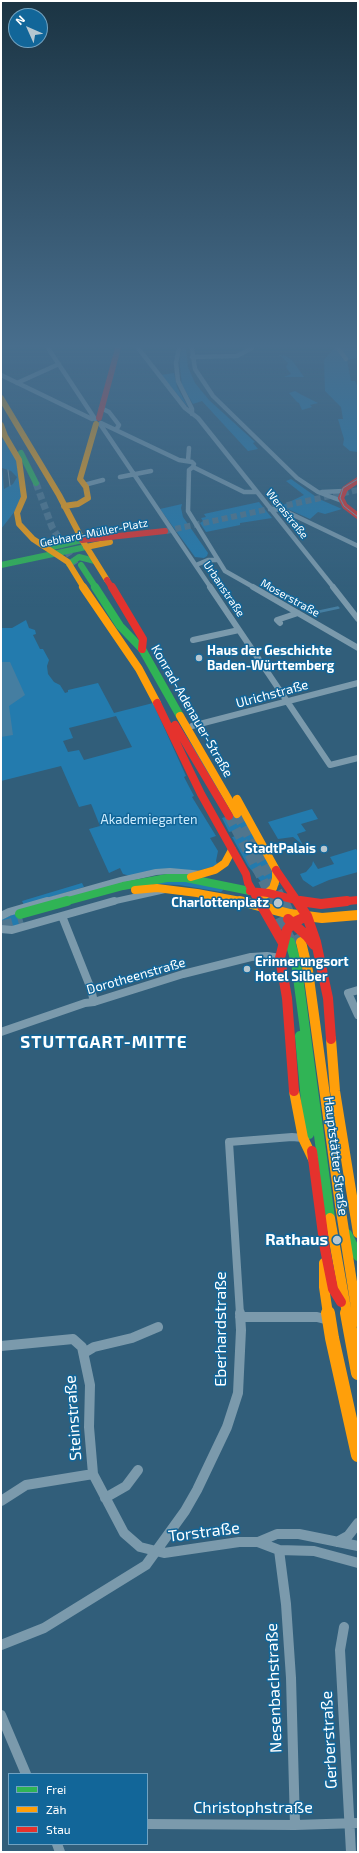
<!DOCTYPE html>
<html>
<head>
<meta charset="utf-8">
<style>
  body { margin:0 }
  #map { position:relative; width:359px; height:1853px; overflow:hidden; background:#315e7a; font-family:"Exo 2",sans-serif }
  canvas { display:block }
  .frame { position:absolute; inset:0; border:2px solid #fff; pointer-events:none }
  .legend { position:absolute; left:8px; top:1773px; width:140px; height:72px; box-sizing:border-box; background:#126699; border:1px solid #71a3c2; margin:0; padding:5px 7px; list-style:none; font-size:12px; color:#fff }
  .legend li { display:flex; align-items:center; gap:8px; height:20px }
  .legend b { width:20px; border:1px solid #71a3c2 }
  .north { position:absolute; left:8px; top:8px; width:40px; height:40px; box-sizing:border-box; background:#126699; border:1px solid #71a3c2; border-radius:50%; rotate:315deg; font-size:11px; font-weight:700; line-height:16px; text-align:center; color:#fff }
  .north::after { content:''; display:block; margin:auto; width:14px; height:18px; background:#b7c7d0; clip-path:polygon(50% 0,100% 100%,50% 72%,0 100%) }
</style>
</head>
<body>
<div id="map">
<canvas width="359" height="1853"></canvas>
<div class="frame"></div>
<ul class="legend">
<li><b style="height:5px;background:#30b455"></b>Frei</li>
<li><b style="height:5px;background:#ff9f0a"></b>Zäh</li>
<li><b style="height:5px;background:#e5322d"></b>Stau</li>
</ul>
<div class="north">N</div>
</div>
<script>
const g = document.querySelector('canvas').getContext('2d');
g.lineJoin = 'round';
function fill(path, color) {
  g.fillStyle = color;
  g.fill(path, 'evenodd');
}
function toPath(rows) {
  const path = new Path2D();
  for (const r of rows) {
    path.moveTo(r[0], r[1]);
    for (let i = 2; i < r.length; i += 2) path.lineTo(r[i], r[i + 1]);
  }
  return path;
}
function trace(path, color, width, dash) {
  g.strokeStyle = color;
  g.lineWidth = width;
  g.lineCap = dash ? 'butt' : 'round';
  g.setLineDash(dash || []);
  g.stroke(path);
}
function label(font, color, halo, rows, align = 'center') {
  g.font = font + ' "Exo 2",sans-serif';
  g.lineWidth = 3;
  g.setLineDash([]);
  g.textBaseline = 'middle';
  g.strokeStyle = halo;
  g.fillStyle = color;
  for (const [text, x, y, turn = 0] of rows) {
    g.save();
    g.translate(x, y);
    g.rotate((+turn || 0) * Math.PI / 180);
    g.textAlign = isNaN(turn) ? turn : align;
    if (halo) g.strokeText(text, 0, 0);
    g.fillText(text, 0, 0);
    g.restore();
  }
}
const green = toPath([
  [182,348,186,348,188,367,195,383,209,400,255,442,253,443,258,449,248,451,202,401,193,404,182,385,180,368,180,355],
  [334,348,358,348,358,358,347,360,351,381,355,381,358,387,358,452,350,451,343,445,344,439,338,419,343,419,341,407,325,391,324,360],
  [279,355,286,356,292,360,304,377,284,377,291,374,286,367,288,363],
  [174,373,177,387,188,407,161,375],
  [295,391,302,395,318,403,310,405,312,407,302,410,299,403,297,402,289,393],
  [1,434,3,434,16,457,22,497,15,511,1,529,1,441,4,439],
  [2,468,11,471,17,477,13,484,4,489],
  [291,479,319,499,342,509,325,514,318,512,310,519,281,506,304,495,286,481],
  [259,502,272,518,240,523,240,525,206,532,200,523,203,521,201,518,206,517,204,514],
  [182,504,181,508,183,517,208,553,207,556,204,558,195,557,160,509],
  [26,620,29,628,35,630,36,634,33,635,40,649,43,649,49,660,47,666,48,674,54,682,60,685,65,693,68,692,68,690,98,683,114,713,153,703,186,776,184,777,194,796,192,797,216,836,210,838,218,851,216,861,217,864,215,866,201,870,130,876,123,874,120,868,109,873,89,829,100,826,92,806,91,804,79,807,61,766,1,781,1,628,12,628],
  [116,716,132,747,84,760,79,750,68,752,63,741,73,738,69,728],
  [177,722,202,760,232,814,242,813,250,827,229,832,222,818,231,815],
  [312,809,318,819,301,824,306,831,297,834,303,845,293,837,278,839,268,822],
  [254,832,274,873,271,883,267,885,263,884,248,866,232,837],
  [356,849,358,852,358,872,329,880,313,887,303,880,300,874,306,872,312,865,313,861,318,869,334,864,330,857],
  [186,881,224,888,224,889,221,892,179,885,157,884,156,882],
  [82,883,84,887,24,905,22,901],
  [19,912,24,924,13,927,5,927,1,923,2,919]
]);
const water = toPath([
  [1,662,10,662,25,695,9,706,13,735,1,737]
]);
const stream = toPath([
  [310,613,338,607],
  [311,614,339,608]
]);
const secondaryTunnel = toPath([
  [166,531,358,490]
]);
const primaryTunnelFar2 = toPath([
  [36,483,52,527,77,567]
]);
const primaryTunnelFar1 = toPath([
  [237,814,283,902],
  [229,816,262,878,273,902]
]);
const primaryTunnel = toPath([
  [272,901,289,939],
  [283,901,301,942],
  [1,927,23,921]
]);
const streetFar3 = toPath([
  [48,348,95,419],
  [138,348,185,408,198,418,334,588],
  [179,348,176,363,178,381,192,409,192,414],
  [192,348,195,369,213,396,297,478,318,492,342,501],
  [338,348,346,359],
  [192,357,237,356,252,348],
  [1,375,92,419],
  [17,383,59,364],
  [101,408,109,412,119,425,116,430],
  [101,423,179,460,192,462,194,464,193,467],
  [100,424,211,588],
  [188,461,189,448],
  [193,467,189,470,188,511,225,571,255,588],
  [193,467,244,492,256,492],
  [120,477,151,471],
  [84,485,103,480],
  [322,492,344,491],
  [270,509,283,510,358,546],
  [196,565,208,560,217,560]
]);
const streetFar2 = toPath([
  [210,587,330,765,358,758],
  [253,587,358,648],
  [333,587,358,619],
  [280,623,277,620,298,613],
  [193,640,239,630],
  [192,726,358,683],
  [43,902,121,880,156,872,170,871,203,874],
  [111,902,165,890]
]);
const streetFar1 = toPath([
  [1,916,9,912,47,901],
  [62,916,91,989,94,1002],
  [1,929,12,930,114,901],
  [358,990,348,993,358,1015],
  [1,1032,85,1003,94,1002,183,974,251,957,267,956,280,958],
  [240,1314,229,1142,292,1137,303,1138]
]);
const street = toPath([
  [240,1317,317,1317,329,1320],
  [1,1346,73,1339,82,1347,90,1385,89,1427,93,1474,124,1533,140,1547,164,1553,239,1542,258,1542,279,1550,314,1551,358,1563],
  [84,1353,94,1347,132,1338,158,1327],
  [105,1498,126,1486,138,1470],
  [1,1501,26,1485,93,1474],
  [258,1542,277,1534,299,1534,358,1546],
  [337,1542,348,1536,358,1523],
  [279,1550,286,1604,291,1678,295,1825],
  [344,1627,340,1650,351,1852],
  [1,1645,44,1628,146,1565,185,1511,197,1490,227,1427,238,1393,241,1330,240,1313],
  [1,1715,26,1774],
  [147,1824,295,1825,358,1823],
  [57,1844,60,1852]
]);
const fastFar2 = toPath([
  [21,453,36,483],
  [48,548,82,540],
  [69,564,79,557,95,561],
  [1,565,86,547],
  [81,565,96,588]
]);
const fastFar1 = toPath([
  [95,587,120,626,142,649,180,716],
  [64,902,123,886,167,878,186,878,250,891]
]);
const fast = toPath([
  [20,914,67,901],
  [290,942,296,962,330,1218],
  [300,1036,309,1134],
  [347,1234,358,1256]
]);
const slowFar3 = toPath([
  [1,398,59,495,84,543,107,580],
  [1,425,5,436,19,460,24,497,17,513,19,524,33,539,68,562,84,588],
  [64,506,78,504,88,498,86,487,80,479,96,424],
  [86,547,110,542]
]);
const slowFar2 = toPath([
  [83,587,139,669,157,703],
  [180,716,237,814],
  [237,799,276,870,276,879,273,888,263,897],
  [191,877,215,870,225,863,232,850],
  [135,890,157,888,197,893,246,902]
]);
const slowFar1 = toPath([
  [240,901,290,914,322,918,358,915],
  [301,942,308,971,340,1205,357,1314],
  [331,1039,335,1091,358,1233],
  [294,1091,303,1138,313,1159],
  [330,1218,347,1314],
  [324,1263,324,1287,328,1314]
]);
const slow = toPath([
  [328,1313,332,1338,358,1455],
  [347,1313,358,1373],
  [357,1313,358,1320]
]);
const jamFar2 = toPath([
  [99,418,118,348],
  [358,480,345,489,341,498,345,506,358,516],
  [82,540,165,531],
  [107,580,112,588]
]);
const jamFar1 = toPath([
  [112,587,143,639,142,649],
  [157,703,201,794,246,874,248,883,259,902],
  [175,725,229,816],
  [276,870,298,902],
  [250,891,268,893,304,902],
  [338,902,358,900]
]);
const jam = toPath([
  [259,901,283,943],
  [297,901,307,916,316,942,328,998,331,1039],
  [300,901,321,904,347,901],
  [288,919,307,936,314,945],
  [294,1091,287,998,280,958,287,930,292,923,305,917],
  [312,1151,325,1249,333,1289,341,1302]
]);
const tram = toPath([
  [8,470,10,486],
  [358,479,343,488,340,498,344,506,358,517]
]);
const markers = [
  [199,658,4,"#b7c7d0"],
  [324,849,4,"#b7c7d0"],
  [278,903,5,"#b7c7d0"],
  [247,969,4,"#b7c7d0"],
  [337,1240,5,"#b7c7d0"]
];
const farStreetnames = [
  ["Werastraße",287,514,51],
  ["Gebhard-Müller-Platz",94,533,-11],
  ["Urbanstraße",224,589,56],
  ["Moserstraße",290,598,29]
];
const poiNames = [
  ["Haus der Geschichte",207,651],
  ["Baden-Württemberg",207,666],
  ["StadtPalais",316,849,"right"],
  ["Charlottenplatz",269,903,"right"],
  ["Erinnerungsort",255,962],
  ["Hotel Silber",255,977]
];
const streetNames = [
  ["Ulrichstraße",272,694,-15],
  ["Konrad-Adenauer-Straße",192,711,60],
  ["Dorotheenstraße",136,976,-16],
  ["Hauptstätter Straße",336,1156,83]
];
const parkNames = [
  ["Akademiegarten",149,820]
];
const nearPoinames = [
  ["Rathaus",328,1240]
];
const nearStreetnames = [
  ["Eberhardstraße",221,1329,-90],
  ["Steinstraße",73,1418,-94],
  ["Torstraße",204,1532,-7],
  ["Nesenbachstraße",274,1688,-92],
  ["Gerberstraße",329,1740,-93],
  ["Christophstraße",253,1808]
];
const districtNames = [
  ["STUTTGART-MITTE",104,1042]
];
fill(green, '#237bae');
fill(water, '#457ea1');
trace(stream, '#457ea1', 1.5);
trace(secondaryTunnel, '#50768e', 6, [6, 3.5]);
trace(primaryTunnelFar2, '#50768e', 7, [7, 3.5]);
trace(primaryTunnelFar1, '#50768e', 10, [10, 4.5]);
trace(primaryTunnel, '#50768e', 12, [12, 6]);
trace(streetFar3, '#7b9aac', 4.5);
trace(streetFar2, '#7b9aac', 6);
trace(streetFar1, '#7b9aac', 8);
trace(street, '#7b9aac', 10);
trace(fastFar2, '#30b455', 6);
trace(fastFar1, '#30b455', 8);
trace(fast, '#30b455', 10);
trace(slowFar3, '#ff9f0a', 6);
trace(slowFar2, '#ff9f0a', 8);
trace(slowFar1, '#ff9f0a', 10);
trace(slow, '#ff9f0a', 14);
trace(jamFar2, '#e5322d', 6);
trace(jamFar1, '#e5322d', 8);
trace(jam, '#e5322d', 10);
trace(tram, '#7c99ab', 1);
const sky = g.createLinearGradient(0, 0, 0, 608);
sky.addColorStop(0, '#1b3443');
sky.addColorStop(0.57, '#486e8d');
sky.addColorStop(1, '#486e8d00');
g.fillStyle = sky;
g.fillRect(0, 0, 359, 608);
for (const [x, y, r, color] of markers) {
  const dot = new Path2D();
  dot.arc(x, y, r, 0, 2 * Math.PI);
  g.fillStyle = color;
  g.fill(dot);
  trace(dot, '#126699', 1.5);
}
label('11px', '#fff', '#126699', farStreetnames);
label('bold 13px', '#fff', '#126699', poiNames, 'left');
label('13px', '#fff', '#126699', streetNames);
label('13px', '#cdecfd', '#126699', parkNames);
label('bold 16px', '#fff', '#126699', nearPoinames, 'right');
label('16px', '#fff', '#126699', nearStreetnames);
g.letterSpacing = '1px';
label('bold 17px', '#fff', '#126699', districtNames);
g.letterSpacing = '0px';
</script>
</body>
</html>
